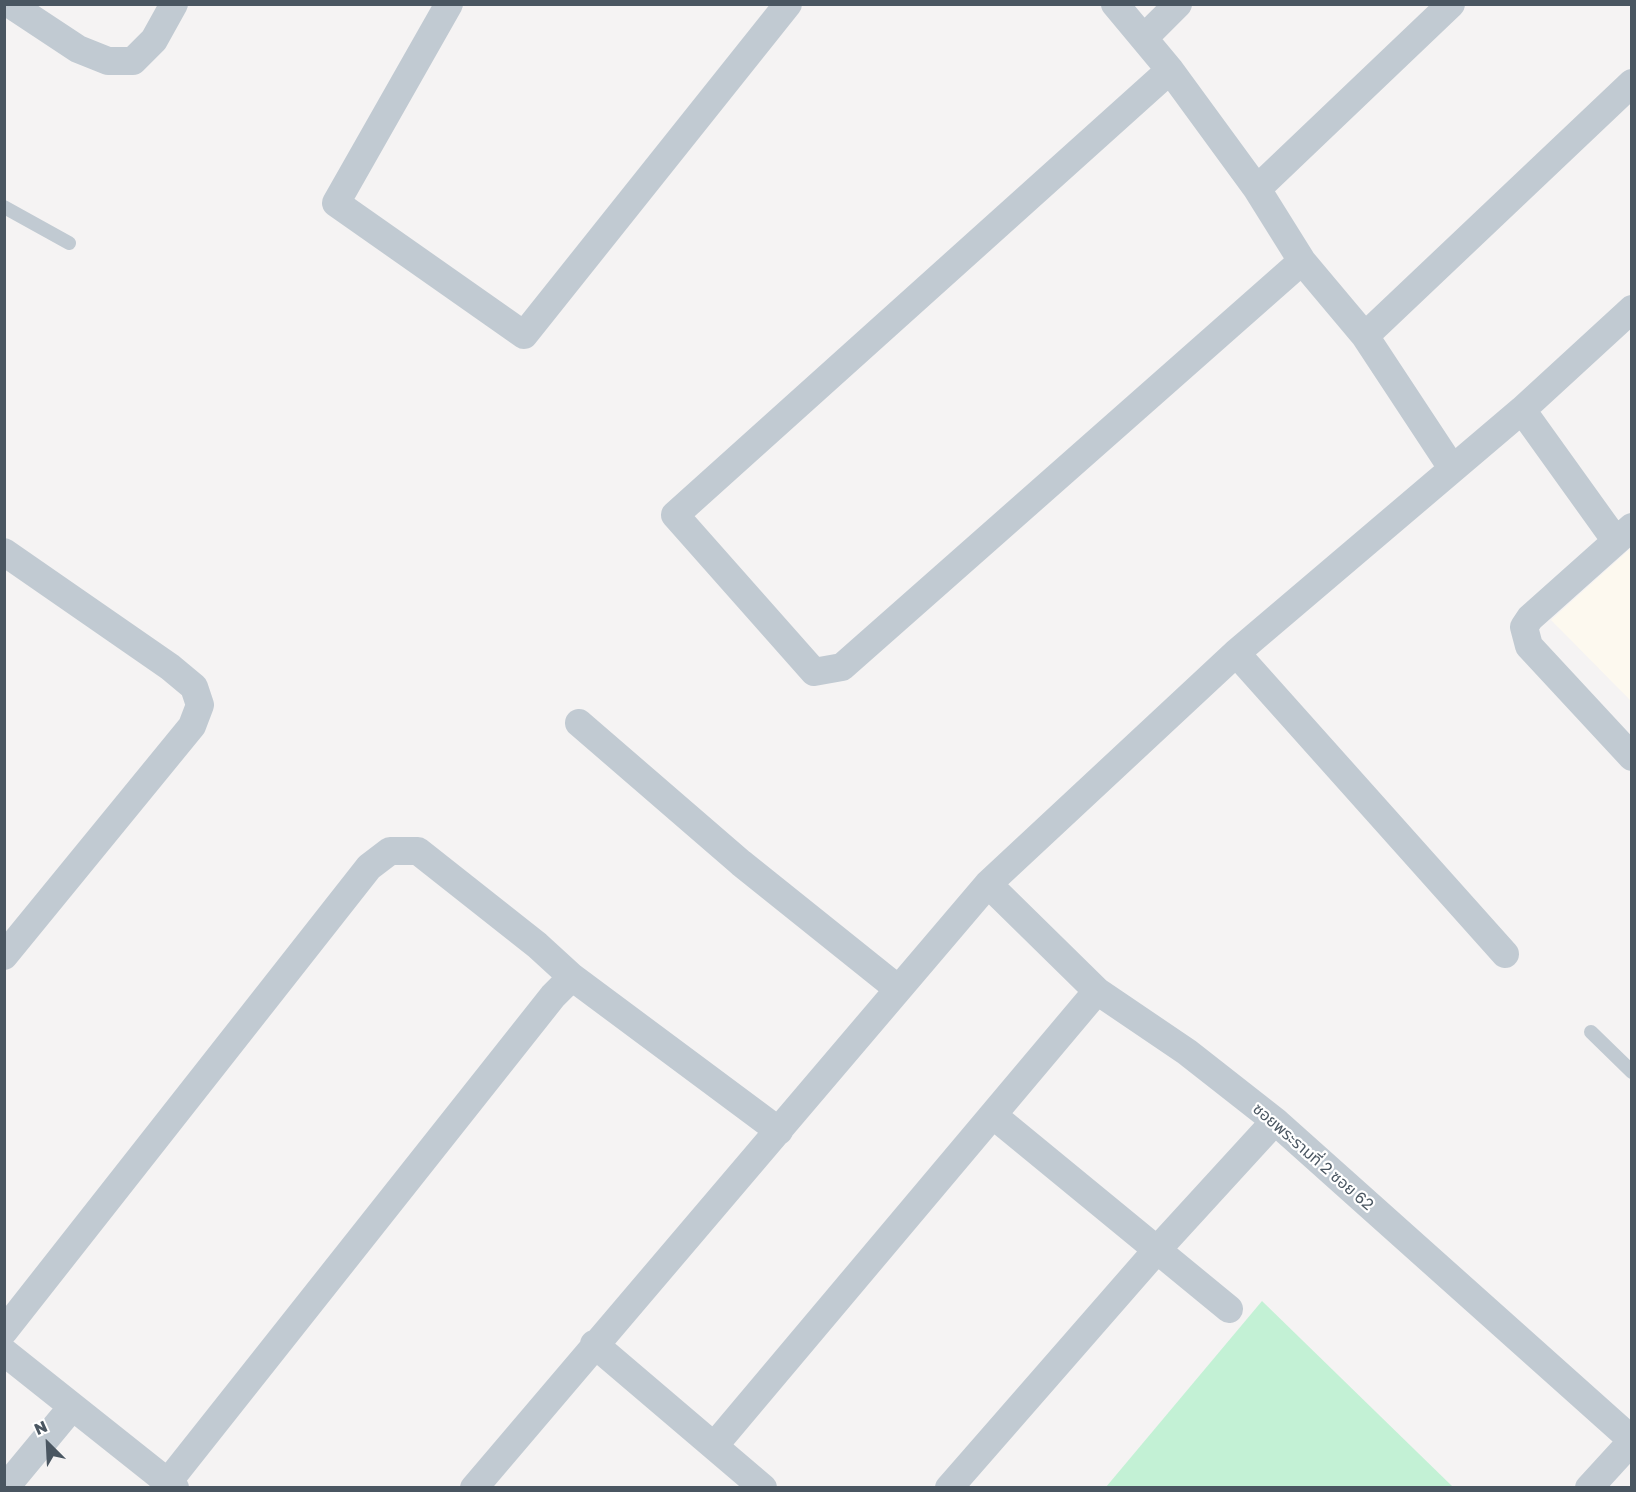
<!DOCTYPE html>
<html>
<head>
<meta charset="utf-8">
<style>
  body { margin:0 }
  #map { position:relative; width:1636px; height:1492px; overflow:hidden; background:#f5f3f3; font-family:"Golos Text",sans-serif }
  canvas { display:block }
  .frame { position:absolute; inset:0; border:6px solid #4a5661; pointer-events:none }
  .north { position:absolute; left:18px; top:1414px; width:60px; height:60px; -webkit-text-stroke:4px #fff; paint-order:stroke; rotate:336deg; font-size:16px; font-weight:700; line-height:24px; text-align:center; color:#4a5661 }
  .north::after { content:''; display:block; margin:auto; width:21px; height:27px; background:#4a5661; clip-path:polygon(50% 0,100% 100%,50% 72%,0 100%) }
</style>
</head>
<body>
<div id="map">
<canvas width="1636" height="1492"></canvas>
<div class="frame"></div>
<div class="north">N</div>
</div>
<script>
const g = document.querySelector('canvas').getContext('2d');
g.lineJoin = 'round';
function fill(path, color) {
  g.fillStyle = color;
  g.fill(path, 'evenodd');
}
function toPath(rows) {
  const path = new Path2D();
  for (const r of rows) {
    path.moveTo(r[0], r[1]);
    for (let i = 2; i < r.length; i += 2) path.lineTo(r[i], r[i + 1]);
  }
  return path;
}
function trace(path, color, width, dash) {
  g.strokeStyle = color;
  g.lineWidth = width;
  g.lineCap = dash ? 'butt' : 'round';
  g.setLineDash(dash || []);
  g.stroke(path);
}
function label(font, color, halo, rows, align = 'center') {
  g.font = font + ' "Golos Text","Noto Sans Thai",sans-serif';
  g.lineWidth = 4.5;
  g.setLineDash([]);
  g.textBaseline = 'middle';
  g.strokeStyle = halo;
  g.fillStyle = color;
  for (const [text, x, y, turn = 0] of rows) {
    g.save();
    g.translate(x, y);
    g.rotate((+turn || 0) * Math.PI / 180);
    g.textAlign = isNaN(turn) ? turn : align;
    if (halo) g.strokeText(text, 0, 0);
    g.fillText(text, 0, 0);
    g.restore();
  }
}
const commercial = toPath([
  [1631,548,1631,701,1551,620]
]);
const green = toPath([
  [1262,1301,1453,1487,1106,1487]
]);
const lane = toPath([
  [4,207,69,243],
  [1591,1032,1632,1072]
]);
const street = toPath([
  [10,4,78,49,108,61,133,61,154,40,174,4],
  [449,4,336,203,524,335,788,4],
  [1115,4,1170,70,1257,189,1302,261,1365,336,1452,468],
  [1145,37,1178,4],
  [1170,70,675,515,814,672,842,667,1302,261],
  [1257,189,1451,4],
  [1365,336,1632,83],
  [1522,410,1616,541],
  [1632,527,1530,618,1524,627,1529,646,1632,757],
  [4,552,170,667,194,687,200,705,192,726,4,956],
  [1236,653,1505,954],
  [579,723,741,863,897,988],
  [988,884,1097,991,1187,1052,1275,1121,1632,1440],
  [572,977,779,1131],
  [994,1116,1229,1309],
  [4,1331,369,867,390,851,418,851,537,945,572,977,553,996,168,1482],
  [594,1344,763,1488],
  [4,1352,175,1488],
  [714,1446,1097,991],
  [5,1488,72,1407],
  [474,1488,988,884,1236,653,1522,410,1632,309],
  [949,1488,1156,1251,1275,1121],
  [1589,1488,1632,1441]
]);
const streetNames = [
  ["ซอยพระรามที่ 2 ซอย 62",1313,1157,41]
];
fill(commercial, '#fdf9ef');
fill(green, '#c3f1d5');
trace(lane, '#c1cad2', 14);
trace(street, '#c1cad2', 28);
label('16px', '#4a5661', '#fff', streetNames);
</script>
</body>
</html>
